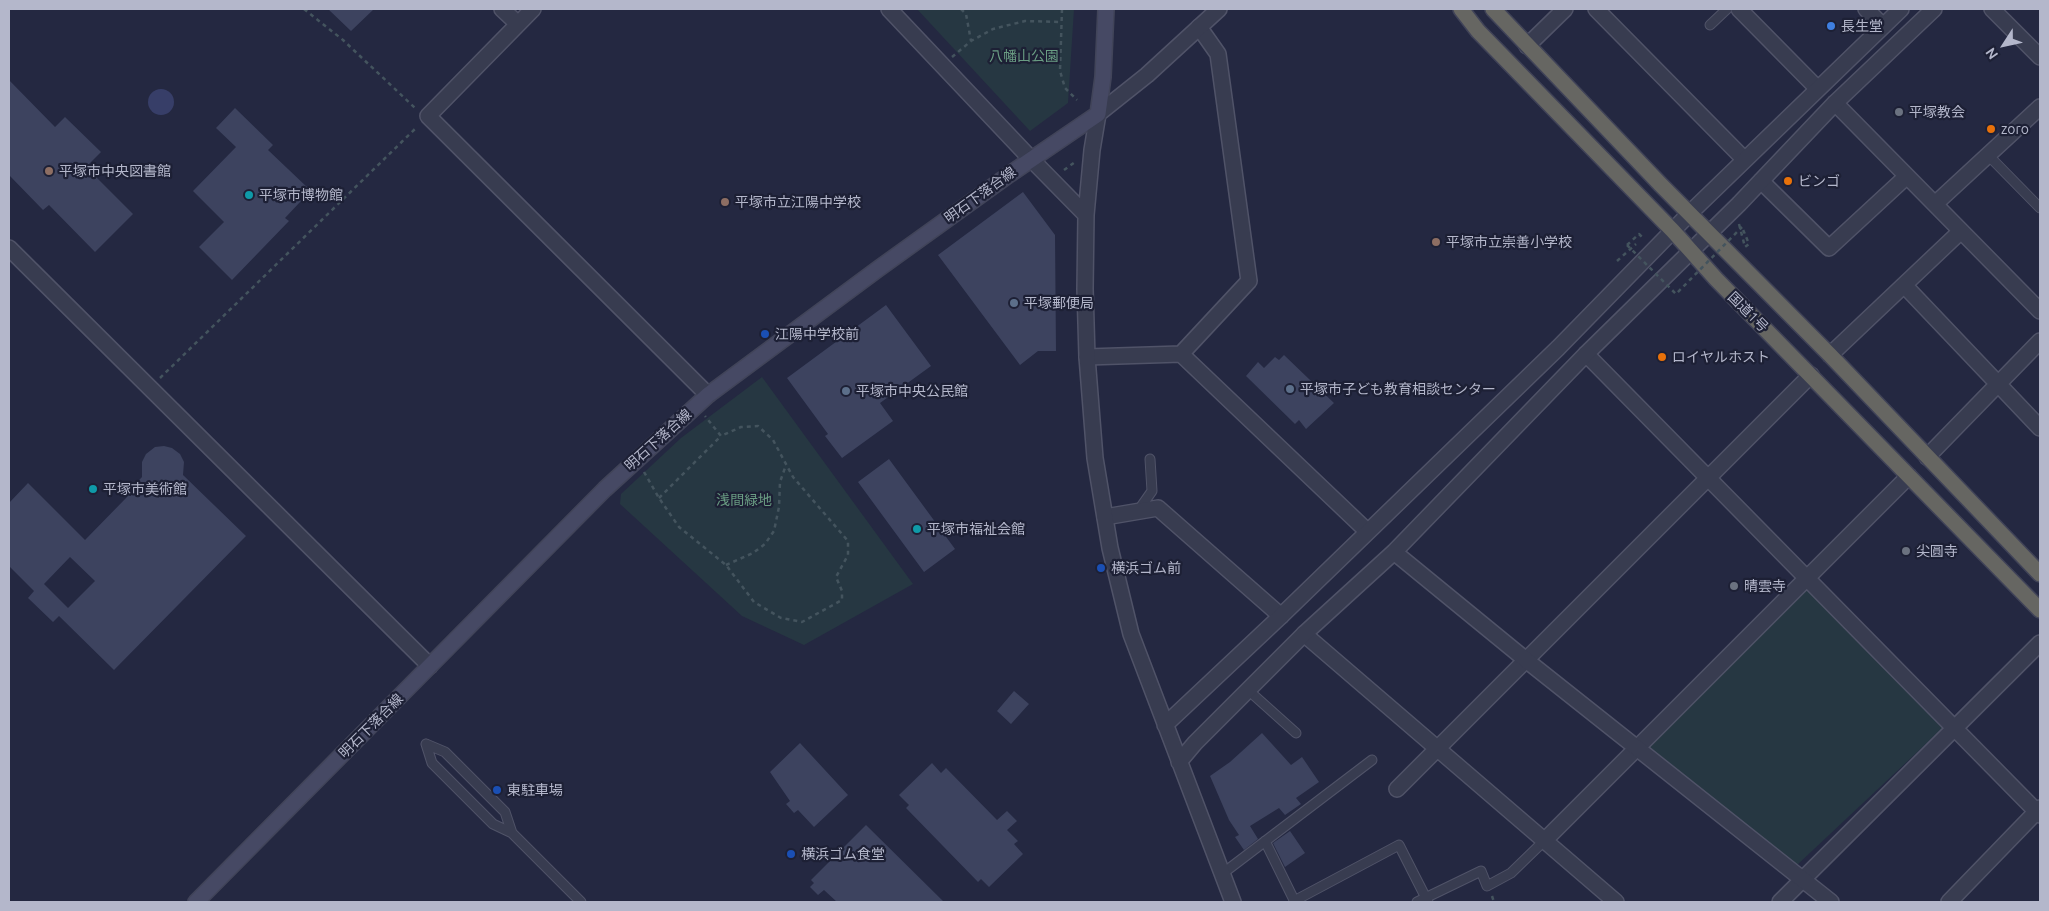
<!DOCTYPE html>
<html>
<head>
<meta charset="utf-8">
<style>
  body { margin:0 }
  #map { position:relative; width:2049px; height:911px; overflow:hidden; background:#242841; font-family:Ubuntu,sans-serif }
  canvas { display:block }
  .frame { position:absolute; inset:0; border:10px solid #b4b7cb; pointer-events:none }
  .north { position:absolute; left:1979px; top:20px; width:50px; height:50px; -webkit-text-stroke:4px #1d2035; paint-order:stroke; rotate:235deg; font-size:14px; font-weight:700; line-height:20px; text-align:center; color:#b4b7cb }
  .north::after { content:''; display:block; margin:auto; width:18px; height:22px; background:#b4b7cb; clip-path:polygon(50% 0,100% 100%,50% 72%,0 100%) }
</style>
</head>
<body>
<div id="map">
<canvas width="2049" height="911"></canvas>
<div class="frame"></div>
<div class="north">N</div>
</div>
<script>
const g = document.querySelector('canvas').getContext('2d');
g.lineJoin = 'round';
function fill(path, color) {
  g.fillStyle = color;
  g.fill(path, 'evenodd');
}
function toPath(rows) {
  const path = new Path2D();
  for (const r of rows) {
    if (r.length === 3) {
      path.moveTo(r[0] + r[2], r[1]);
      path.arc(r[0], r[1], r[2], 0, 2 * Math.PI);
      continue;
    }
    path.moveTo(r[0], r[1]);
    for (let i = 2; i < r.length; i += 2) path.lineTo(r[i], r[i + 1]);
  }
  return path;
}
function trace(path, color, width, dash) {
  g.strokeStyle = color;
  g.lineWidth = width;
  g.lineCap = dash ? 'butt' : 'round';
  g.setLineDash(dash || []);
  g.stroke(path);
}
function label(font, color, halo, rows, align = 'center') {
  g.font = font + ' Ubuntu,"Noto Sans JP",sans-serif';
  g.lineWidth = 4.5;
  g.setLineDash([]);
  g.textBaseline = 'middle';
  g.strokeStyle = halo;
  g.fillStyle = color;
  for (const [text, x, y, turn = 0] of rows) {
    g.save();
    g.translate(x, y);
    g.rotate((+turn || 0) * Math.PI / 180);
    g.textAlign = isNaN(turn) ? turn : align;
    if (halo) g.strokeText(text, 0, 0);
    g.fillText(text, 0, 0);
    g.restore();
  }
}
const green = toPath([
  [917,9,1074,9,1068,103,1030,131],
  [762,377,913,584,804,645,742,616,620,504,621,494,681,438],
  [1809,588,1945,726,1796,866,1646,746]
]);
const water = toPath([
  [161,102,13]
]);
const building = toPath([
  [328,9,374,9,351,31],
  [9,80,55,127,65,117,101,152,86,167,133,214,95,252,49,205,43,210,9,175],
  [235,108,273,145,268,150,308,188,298,198,301,201,285,218,289,221,232,280,199,247,224,222,193,191,236,147,216,128],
  [1023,192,1055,235,1056,351,1038,351,1020,365,938,255],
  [886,305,931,366,880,403,893,421,842,458,825,436,828,434,787,378],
  [1284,355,1334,403,1306,429,1299,420,1295,424,1246,376,1258,362,1264,368,1275,357,1279,360],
  [164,446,172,448,180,454,184,462,183,475,246,536,114,670,59,616,53,622,28,598,34,591,9,566,9,503,28,483,85,540,127,497,125,495,142,477,142,462,146,454,155,447],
  [70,557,95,581,68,608,44,584],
  [889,459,955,549,924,572,858,482],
  [1014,691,1029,704,1011,724,997,711],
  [1262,733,1291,765,1302,757,1319,782,1296,798,1301,804,1285,815,1279,808,1250,826,1258,839,1244,850,1235,837,1239,835,1229,820,1210,776,1230,762],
  [800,743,848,795,814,827,798,810,794,813,786,804,790,801,770,772],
  [932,763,941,773,946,768,997,820,1007,811,1017,821,1007,830,1018,841,1014,844,1023,854,989,887,981,879,978,882,906,808,909,805,899,795],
  [866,825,944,902,837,902,824,890,818,895,810,887,814,883,811,880],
  [1290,831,1305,853,1285,867,1273,843]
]);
const path = toPath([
  [304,9,343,40,415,108],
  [961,9,966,14,971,41],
  [1062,9,1060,71,1065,88,1077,100],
  [952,57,971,41,993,29,1025,21,1061,22],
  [1064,170,1075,162],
  [1739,224,1745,247,1749,244,1742,227],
  [1627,245,1639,234,1643,238,1642,239],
  [1617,261,1636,244],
  [160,378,417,127],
  [644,472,659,498,679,527,726,565,754,602,781,618,802,622,842,600,842,591,836,577,848,555,848,541,793,477,773,440,758,426,741,427,721,436,705,416],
  [659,498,721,436],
  [726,565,753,553,765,544,774,531,779,507,780,482,786,465],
  [1492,896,1494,902]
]);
const service = toPath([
  [1710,25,1727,9],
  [1988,155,2040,208],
  [1138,511,1152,491,1150,459],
  [1248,690,1296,733],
  [426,744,432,763,493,824,512,833,581,902],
  [426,744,445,752,505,812,512,833],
  [1265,841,1295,902],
  [1222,874,1372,760],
  [1294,901,1399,845,1428,902],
  [1417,902,1481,871,1487,886,1511,873,1544,841]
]);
const minor = toPath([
  [502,9,518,24],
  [533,9,428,116,708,395],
  [889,9,1031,159],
  [1596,9,1744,159],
  [1739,9,1817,88],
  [1866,9,1883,26],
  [1199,27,1218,54,1249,281,1181,354,1367,531],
  [1527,46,1565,9],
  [1835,103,2040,311],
  [1761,181,1829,248,1907,176],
  [1935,204,2040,107],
  [9,248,430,666],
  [1904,285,2040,428],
  [1586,354,2040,815],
  [1830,355,1961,231],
  [1087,357,1181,354],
  [1927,457,2040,341],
  [1105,517,1158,508,1281,616],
  [1304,634,1616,902],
  [1397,789,1811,375],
  [1544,841,1909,476],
  [1780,902,2040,643],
  [1949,902,2040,808]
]);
const tertiary = toPath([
  [1219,9,1147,75,1098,114,1092,150,1086,215,1085,289,1087,357,1095,458,1110,548,1131,634,1233,902],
  [1992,9,2040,57],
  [1031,159,1086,215],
  [1394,552,1526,660,1831,902],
  [1165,725,1281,616,1558,348,1690,213,1901,9],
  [1179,762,1195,743,1304,634,1394,552,1586,354,1739,204,1835,103,1934,9]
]);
const secondary = toPath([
  [196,902,605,489,708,395,878,269,1010,174,1098,114,1103,77,1106,9]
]);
const trunk = toPath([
  [1461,9,1478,31,1673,231,1716,279,2040,610],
  [1493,9,1660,184,1830,355,2040,574]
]);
const pathBridge = toPath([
  [1627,245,1676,294,1742,227]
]);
const markers = [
  [1831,26,5,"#3f7fe0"],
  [1899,112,5,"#6b7280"],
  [1991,129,5,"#e8710a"],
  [49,171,5,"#8d6e63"],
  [1788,181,5,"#e8710a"],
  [249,195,5,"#0f9aa8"],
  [725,202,5,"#8d6e63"],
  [1436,242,5,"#8d6e63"],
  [1014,303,5,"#5c6f8a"],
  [765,334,5,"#1a4fb4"],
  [1662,357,5,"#e8710a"],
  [1290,389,5,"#5c6f8a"],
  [846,391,5,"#5c6f8a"],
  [93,489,5,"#0f9aa8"],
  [917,529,5,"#0f9aa8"],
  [1906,551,5,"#6b7280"],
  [1101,568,5,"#1a4fb4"],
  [1734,586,5,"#6b7280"],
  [497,790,5,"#1a4fb4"],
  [791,854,5,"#1a4fb4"]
];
const poiNames = [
  ["長生堂",1841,26],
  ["平塚教会",1909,112],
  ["zoro",2001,129],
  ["平塚市中央図書館",59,171],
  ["ビンゴ",1798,181],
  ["平塚市博物館",259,195],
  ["平塚市立江陽中学校",735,202],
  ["平塚市立崇善小学校",1446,242],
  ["平塚郵便局",1024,303],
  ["江陽中学校前",775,334],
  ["ロイヤルホスト",1672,357],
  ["平塚市子ども教育相談センター",1300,389],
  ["平塚市中央公民館",856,391],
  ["平塚市美術館",103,489],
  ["平塚市福祉会館",927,529],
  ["尖圓寺",1916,551],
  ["横浜ゴム前",1111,568],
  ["晴雲寺",1744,586],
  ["東駐車場",507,790],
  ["横浜ゴム食堂",801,854]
];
const parkNames = [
  ["八幡山公園",1024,56],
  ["浅間緑地",744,500]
];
const streetNames = [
  ["明石下落合線",980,195,-36],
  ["国道1号",1748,312,45],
  ["明石下落合線",658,440,-42],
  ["明石下落合線",371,726,-45]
];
fill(green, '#263742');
fill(water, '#373e68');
fill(building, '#3d435f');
trace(service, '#505368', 11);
trace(minor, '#505368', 18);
trace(tertiary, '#505368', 18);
trace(secondary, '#414459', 18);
trace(trunk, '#404358', 18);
trace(path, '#44545e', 2.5, [4, 4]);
trace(service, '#383c50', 9);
trace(minor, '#383c50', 15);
trace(tertiary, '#383c50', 15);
trace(secondary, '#464964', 15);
trace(trunk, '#666662', 15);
trace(pathBridge, '#44545e', 2.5, [4, 4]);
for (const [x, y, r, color] of markers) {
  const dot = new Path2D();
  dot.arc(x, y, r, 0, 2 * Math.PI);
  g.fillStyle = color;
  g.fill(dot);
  trace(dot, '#1d2035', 2);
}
label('14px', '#b4b7cb', '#1d2035', poiNames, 'left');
label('14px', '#6a9d83', '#1d2035', parkNames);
label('14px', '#b4b7cb', '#1d2035', streetNames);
</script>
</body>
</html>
